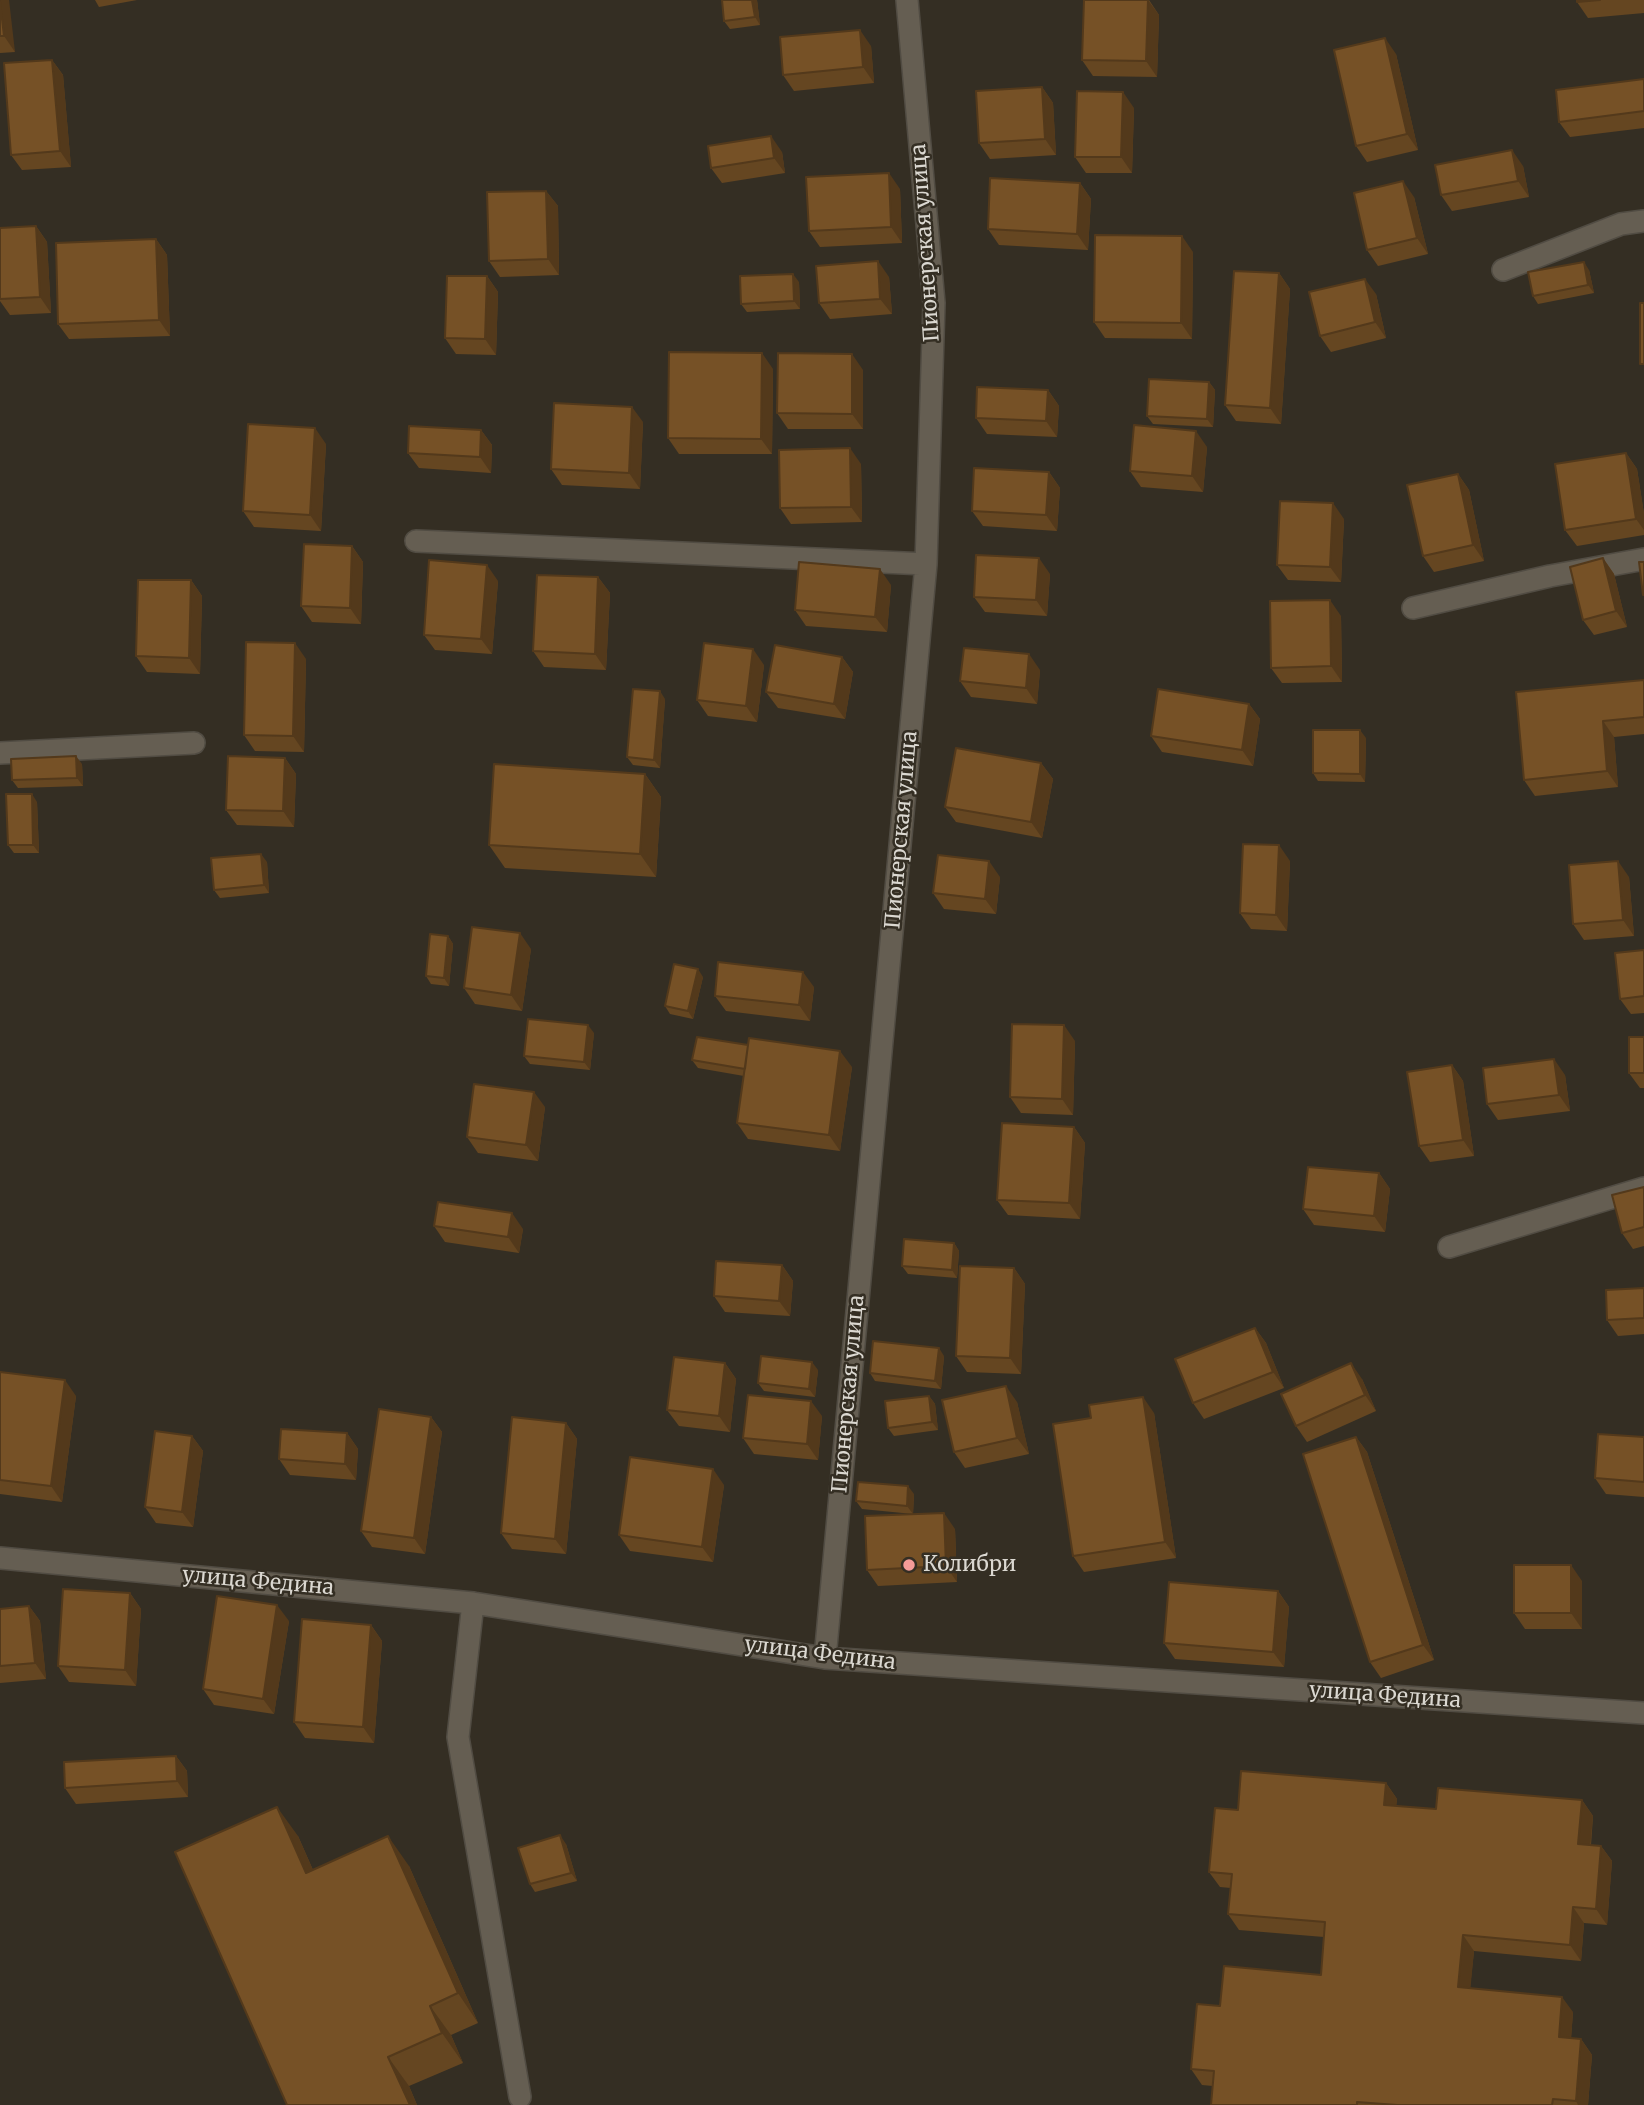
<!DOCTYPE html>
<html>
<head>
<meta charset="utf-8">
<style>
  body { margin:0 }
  canvas { display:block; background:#342e23 }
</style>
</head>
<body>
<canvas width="1644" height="2105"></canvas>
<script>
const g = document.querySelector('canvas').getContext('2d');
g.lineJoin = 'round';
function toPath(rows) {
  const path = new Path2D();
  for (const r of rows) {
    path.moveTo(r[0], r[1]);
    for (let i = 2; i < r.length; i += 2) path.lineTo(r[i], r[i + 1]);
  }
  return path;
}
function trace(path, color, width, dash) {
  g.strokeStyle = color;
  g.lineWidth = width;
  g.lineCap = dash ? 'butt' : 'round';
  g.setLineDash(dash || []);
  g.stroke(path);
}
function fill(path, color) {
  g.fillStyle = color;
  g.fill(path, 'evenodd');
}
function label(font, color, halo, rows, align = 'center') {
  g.font = font + ' Merriweather,serif';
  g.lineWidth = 5;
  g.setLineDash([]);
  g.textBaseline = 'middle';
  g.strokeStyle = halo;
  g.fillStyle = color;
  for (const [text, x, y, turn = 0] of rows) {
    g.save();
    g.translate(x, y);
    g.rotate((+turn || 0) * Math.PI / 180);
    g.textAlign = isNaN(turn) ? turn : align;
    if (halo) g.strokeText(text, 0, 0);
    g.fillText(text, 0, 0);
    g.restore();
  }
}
const minor = toPath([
  [1503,270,1621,224,1644,221],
  [416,541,926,564],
  [1413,608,1550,576,1644,559],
  [0,753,194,743],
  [1449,1247,1644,1188],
  [0,1558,473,1603,825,1658,1644,1713],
  [473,1603,458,1737,520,2097],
  [825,1658,926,564,934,303,907,0]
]);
const wall = toPath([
  [0,0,15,52,0,53],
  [95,0,137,0,99,7],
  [757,0,760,25,730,29,724,21],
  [1084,0,1149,0,1159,15,1157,77,1093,76,1082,60],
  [1577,0,1644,0,1644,13,1588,18,1577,2],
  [871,46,874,83,794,91,783,75],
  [1396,54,1418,150,1367,162,1356,146],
  [52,60,63,75,71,167,22,170,11,155],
  [1644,79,1644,128,1570,137,1559,122],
  [1042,87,1053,103,1056,155,990,159,979,143],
  [1134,108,1132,173,1086,173,1075,157],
  [782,152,785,173,722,183,711,168],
  [1523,166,1529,197,1452,211,1441,195],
  [1080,183,1091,199,1088,250,999,245,988,229],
  [900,189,902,243,820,247,809,231],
  [546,191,558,206,559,275,500,277,489,261],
  [1414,197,1428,254,1378,266,1367,250],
  [36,226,47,242,51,313,10,315,0,301,0,228],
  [156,239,167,255,170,336,69,339,58,324],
  [1193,252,1192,339,1105,338,1094,322],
  [1589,270,1594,293,1538,304,1533,296],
  [1279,273,1290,289,1281,424,1236,421,1225,405],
  [487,276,498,292,496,355,456,354,445,338],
  [889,277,892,314,830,319,819,303],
  [799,282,800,309,747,312,741,304],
  [1376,294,1386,338,1331,352,1320,336],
  [773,369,772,454,679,454,668,438],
  [863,370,863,429,788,429,777,413],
  [1209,382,1215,390,1213,427,1153,424,1147,416],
  [1048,390,1059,406,1057,437,987,434,976,418],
  [643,422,640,489,562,485,551,469],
  [481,430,492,445,491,473,419,468,408,453],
  [326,444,321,531,254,527,243,511],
  [1207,447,1203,492,1141,487,1130,471],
  [1626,453,1637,469,1644,514,1644,535,1577,546,1565,530],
  [861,464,862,522,791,524,780,508],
  [1049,472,1060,488,1057,531,983,526,972,511],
  [1458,474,1469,490,1484,561,1434,572,1423,556],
  [1344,519,1341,582,1288,580,1277,565],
  [352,546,363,562,361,624,312,622,301,606],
  [1603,558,1614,574,1627,627,1594,635,1583,620],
  [1050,574,1047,616,985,612,974,597],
  [598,577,610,593,606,670,544,667,533,651],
  [191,580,202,596,200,674,147,672,136,656],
  [498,581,492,654,435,650,424,635],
  [891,585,887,632,806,626,795,610],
  [1341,616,1342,682,1282,683,1271,668],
  [842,657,853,672,845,719,778,708,766,692],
  [306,659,304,752,255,751,244,735],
  [764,665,757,722,708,716,697,700],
  [1040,670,1037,704,971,697,960,681],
  [1644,680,1644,734,1614,737,1618,787,1535,796,1524,780],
  [665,699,660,768,633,765,627,757],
  [1249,704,1260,719,1253,766,1162,752,1151,736],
  [1366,738,1365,782,1318,781,1313,773],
  [285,758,296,774,294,827,237,825,226,810],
  [1041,763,1053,779,1042,838,956,822,945,807],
  [82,764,83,786,18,788,12,780],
  [645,774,661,797,656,877,505,868,489,845],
  [37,802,39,853,14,853,8,845],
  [1290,861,1287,931,1251,929,1240,913],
  [267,862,269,893,220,898,214,890],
  [1000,877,996,914,944,909,933,893],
  [1629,877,1634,936,1584,940,1573,924],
  [448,936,453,944,449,986,431,984,426,976],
  [531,949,522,1011,475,1004,464,988],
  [1644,950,1644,1013,1631,1014,1620,999],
  [703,977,693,1019,670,1014,665,1006],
  [814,987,810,1021,726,1011,715,996],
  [594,1033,590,1070,530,1064,524,1056],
  [1644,1037,1644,1088,1640,1088,1629,1073],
  [1075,1041,1073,1115,1021,1113,1010,1097],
  [692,1060,852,1067,840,1151,748,1139,737,1123,744,1076,698,1068],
  [1452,1065,1463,1081,1474,1156,1430,1162,1419,1146],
  [1565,1075,1570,1111,1498,1120,1487,1104],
  [545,1107,538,1161,478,1153,467,1137],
  [1074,1127,1085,1143,1080,1219,1008,1215,997,1200],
  [1379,1173,1390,1189,1385,1232,1314,1225,1303,1209],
  [1644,1187,1644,1246,1633,1249,1622,1233],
  [434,1226,523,1229,519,1253,445,1242],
  [954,1243,959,1251,957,1278,908,1274,902,1266],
  [782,1265,793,1281,790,1316,725,1312,714,1296],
  [1014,1268,1025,1284,1021,1374,967,1372,956,1356],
  [1644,1288,1644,1334,1618,1336,1607,1320],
  [1255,1328,1266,1343,1284,1388,1204,1419,1193,1403],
  [944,1356,941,1389,875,1381,870,1373],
  [725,1363,736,1379,730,1432,679,1426,667,1410],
  [818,1370,815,1397,764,1391,758,1383],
  [0,1372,76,1396,62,1502,0,1494],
  [1362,1379,1376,1411,1307,1442,1296,1426],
  [929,1396,935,1404,938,1430,894,1436,888,1428],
  [1017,1402,1029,1454,965,1468,954,1452],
  [1154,1413,1176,1558,1084,1572,1073,1556],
  [822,1416,818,1460,754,1454,743,1438],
  [431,1417,442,1432,425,1554,372,1547,361,1531],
  [566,1423,577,1439,566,1554,512,1549,501,1533],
  [347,1433,358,1449,356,1480,290,1475,279,1459],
  [192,1436,203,1451,193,1527,156,1523,145,1507],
  [1356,1437,1367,1452,1434,1660,1381,1678,1370,1662],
  [1644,1437,1644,1497,1606,1494,1595,1478],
  [724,1485,713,1562,630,1551,619,1535],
  [914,1494,913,1514,862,1509,856,1501],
  [955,1529,957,1582,878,1586,867,1570],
  [1582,1581,1582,1629,1525,1629,1514,1613],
  [1278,1591,1289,1607,1284,1667,1175,1659,1164,1643],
  [130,1593,141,1609,136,1686,69,1682,58,1666],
  [29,1606,40,1621,46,1679,0,1683,0,1609],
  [289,1621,274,1714,214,1705,203,1689],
  [371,1625,382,1641,374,1743,305,1738,294,1722],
  [176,1756,187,1771,188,1797,76,1804,65,1788],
  [1386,1783,1397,1799,1396,1806,1436,1809,1582,1800,1593,1816,1591,1845,1601,1846,1612,1861,1607,1925,1584,1923,1581,1961,1474,1951,1470,1988,1573,2012,1571,2038,1581,2039,1592,2055,1588,2105,1211,2105,1213,2086,1202,2085,1191,2069,1220,2006,1321,1975,1324,1937,1239,1930,1228,1914,1231,1888,1220,1887,1209,1872,1238,1810],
  [298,1836,313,1870,409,1866,478,2023,451,2035,463,2063,409,2086,417,2105,287,2105],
  [566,1844,577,1881,535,1892,530,1884]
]);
const shadedWall = toPath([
  [0,0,9,0,15,52,4,36],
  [752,0,757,0,760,25,755,17],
  [1148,0,1159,15,1157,77,1146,61],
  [860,30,871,46,874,83,863,67],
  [1385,38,1396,54,1418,150,1407,134],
  [52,60,63,75,71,167,60,151],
  [1042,87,1053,103,1056,155,1045,139],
  [1123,92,1134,108,1132,173,1121,157],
  [771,136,782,152,785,173,774,158],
  [1512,150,1523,166,1529,197,1518,181],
  [889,173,900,189,902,243,891,227],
  [1403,181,1414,197,1428,254,1417,238],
  [1080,183,1091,199,1088,250,1077,234],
  [546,191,558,206,559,275,548,259],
  [36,226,47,242,51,313,40,297],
  [1182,236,1193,252,1192,339,1181,323],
  [156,239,167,255,170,336,159,320],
  [878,261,889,277,892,314,880,299],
  [1584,262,1589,270,1594,293,1588,285],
  [1279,273,1290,289,1281,424,1270,408],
  [793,274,799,282,800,309,794,301],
  [487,276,498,292,496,355,485,339],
  [1365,279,1376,294,1386,338,1375,322],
  [762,353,773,369,772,454,761,439],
  [852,354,863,370,863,429,852,414],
  [1209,382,1215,390,1213,427,1207,419],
  [1048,390,1059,406,1057,437,1046,421],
  [632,407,643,422,640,489,629,473],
  [315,428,326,444,321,531,310,515],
  [481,430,492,445,491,473,480,457],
  [1196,431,1207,447,1203,492,1192,476],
  [850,448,861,464,862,522,851,507],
  [1626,453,1637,469,1644,514,1644,530,1636,519],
  [1049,472,1060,488,1057,531,1046,515],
  [1458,474,1469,490,1484,561,1473,545],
  [1333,503,1344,519,1341,582,1330,567],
  [352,546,363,562,361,624,350,608],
  [1039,558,1050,574,1047,616,1036,600],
  [1603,558,1614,574,1627,627,1616,611],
  [487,565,498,581,492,654,481,639],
  [880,569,891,585,887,632,875,617],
  [598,577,610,593,606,670,595,654],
  [191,580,202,596,200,674,189,658],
  [1330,600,1341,616,1342,682,1331,666],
  [295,643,306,659,304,752,293,736],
  [753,649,764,665,757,722,746,706],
  [1029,654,1040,670,1037,704,1026,688],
  [842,657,853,672,845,719,834,704],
  [660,691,665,699,660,768,654,760],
  [1249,704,1260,719,1253,766,1242,750],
  [1603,721,1614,737,1618,787,1607,771],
  [1360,730,1366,738,1365,782,1360,774],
  [76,756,82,764,83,786,77,778],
  [285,758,296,774,294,827,283,811],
  [1041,763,1053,779,1042,838,1031,822],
  [645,774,661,797,656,877,640,854],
  [32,794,37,802,39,853,33,845],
  [1279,845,1290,861,1287,931,1276,915],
  [261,854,267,862,269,893,264,885],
  [989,861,1000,877,996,914,985,899],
  [1618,861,1629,877,1634,936,1623,920],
  [520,933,531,949,522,1011,511,995],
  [448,936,453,944,449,986,444,978],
  [698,969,703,977,693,1019,688,1011],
  [803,972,814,987,810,1021,799,1005],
  [588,1025,594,1033,590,1070,584,1062],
  [1064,1025,1075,1041,1073,1115,1062,1099],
  [840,1051,852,1067,840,1151,829,1135],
  [1554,1059,1565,1075,1570,1111,1559,1095],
  [1452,1065,1463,1081,1474,1156,1463,1140],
  [534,1092,545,1107,538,1161,526,1145],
  [1074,1127,1085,1143,1080,1219,1069,1203],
  [1379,1173,1390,1189,1385,1232,1374,1216],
  [512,1213,523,1229,519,1253,508,1237],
  [954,1243,959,1251,957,1278,952,1270],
  [782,1265,793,1281,790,1316,779,1301],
  [1014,1268,1025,1284,1021,1374,1010,1358],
  [1255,1328,1266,1343,1284,1388,1273,1372],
  [939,1348,944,1356,941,1389,935,1381],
  [812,1362,818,1370,815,1397,809,1389],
  [725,1363,736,1379,730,1432,719,1416],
  [1351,1363,1362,1379,1376,1411,1365,1395],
  [65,1380,76,1396,62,1502,51,1486],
  [1006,1386,1017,1402,1029,1454,1017,1438],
  [929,1396,935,1404,938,1430,932,1422],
  [1143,1397,1154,1413,1176,1558,1165,1542],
  [811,1401,822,1416,818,1460,807,1444],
  [431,1417,442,1432,425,1554,414,1538],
  [566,1423,577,1439,566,1554,555,1539],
  [347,1433,358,1449,356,1480,345,1464],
  [192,1436,203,1451,193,1527,182,1512],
  [1356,1437,1367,1452,1434,1660,1423,1645],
  [713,1469,724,1485,713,1562,702,1547],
  [908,1486,914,1494,913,1514,907,1506],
  [944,1513,955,1529,957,1582,946,1566],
  [1571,1565,1582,1581,1582,1629,1571,1613],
  [1278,1591,1289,1607,1284,1667,1273,1652],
  [130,1593,141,1609,136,1686,125,1670],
  [277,1605,289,1621,274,1714,263,1699],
  [29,1606,40,1621,46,1679,35,1663],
  [371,1625,382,1641,374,1743,363,1727],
  [176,1756,187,1771,188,1797,177,1781],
  [1386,1783,1397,1799,1395,1821,1384,1805],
  [1582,1800,1593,1816,1589,1859,1578,1844],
  [277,1807,298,1836,327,1902,306,1873],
  [560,1835,566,1844,577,1881,571,1873],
  [388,1836,409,1866,478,2023,458,1993],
  [1601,1846,1612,1861,1607,1925,1596,1909],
  [1573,1907,1584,1923,1581,1961,1570,1945],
  [1463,1935,1474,1951,1469,2003,1458,1987],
  [1562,1997,1573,2012,1570,2053,1559,2037],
  [430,2006,451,2035,463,2063,442,2033],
  [1581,2039,1592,2055,1588,2105,1578,2105,1576,2101],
  [388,2057,409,2086,417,2105,410,2105]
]);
const building = toPath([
  [722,0,752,0,755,17,724,21,722,0],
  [1084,0,1148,0,1146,61,1082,60,1084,0],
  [1577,0,1600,0,1577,2,1577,0],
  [0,2,4,36,0,36,0,2],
  [860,30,863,67,783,75,780,37,860,30],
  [1385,38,1407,134,1356,146,1334,50,1385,38],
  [52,60,60,151,11,155,4,63,52,60],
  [1644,79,1644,111,1559,122,1556,90,1644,79],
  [1042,87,1045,139,979,143,976,91,1042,87],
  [1077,91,1123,92,1121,157,1075,157,1077,91],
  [771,136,774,158,711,168,708,146,771,136],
  [1512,150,1518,181,1441,195,1435,165,1512,150],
  [889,173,891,227,809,231,806,177,889,173],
  [990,178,1080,183,1077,234,988,229,990,178],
  [1403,181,1417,238,1367,250,1354,193,1403,181],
  [546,191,548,259,489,261,487,192,546,191],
  [36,226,40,297,0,299,0,228,36,226],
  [1095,235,1182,236,1181,323,1094,322,1095,235],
  [156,239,159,320,58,324,56,243,156,239],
  [878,261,880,299,819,303,816,266,878,261],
  [1584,262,1588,285,1533,296,1528,272,1584,262],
  [1234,271,1279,273,1270,408,1225,405,1234,271],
  [793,274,794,301,741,304,740,276,793,274],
  [447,276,487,276,485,339,445,338,447,276],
  [1365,279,1375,322,1320,336,1309,292,1365,279],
  [1640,303,1644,303,1644,364,1640,364,1640,303],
  [669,352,762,353,761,439,668,438,669,352],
  [778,353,852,354,852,414,777,413,778,353],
  [1149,379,1209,382,1207,419,1147,416,1149,379],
  [977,387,1048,390,1046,421,976,418,977,387],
  [554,403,632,407,629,473,551,469,554,403],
  [248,424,315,428,310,515,243,511,248,424],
  [1134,425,1196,431,1192,476,1130,471,1134,425],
  [409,426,481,430,480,457,408,453,409,426],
  [850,448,851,507,780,508,779,450,850,448],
  [1626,453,1636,519,1565,530,1555,464,1626,453],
  [974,468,1049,472,1046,515,972,511,974,468],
  [1458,474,1473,545,1423,556,1407,485,1458,474],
  [1280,501,1333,503,1330,567,1277,565,1280,501],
  [304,544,352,546,350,608,301,606,304,544],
  [976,555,1039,558,1036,600,974,597,976,555],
  [1603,558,1616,611,1583,620,1570,567,1603,558],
  [429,560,487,565,481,639,424,635,429,560],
  [799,562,880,569,875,617,795,610,799,562],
  [1639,562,1644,562,1644,595,1643,595,1639,562],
  [537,575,598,577,595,654,533,651,537,575],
  [138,580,191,580,189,658,136,656,138,580],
  [1330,600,1331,666,1271,668,1270,601,1330,600],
  [246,642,295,643,293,736,244,735,246,642],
  [704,643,753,649,746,706,697,700,704,643],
  [775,645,842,657,834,704,766,692,775,645],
  [964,648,1029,654,1026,688,960,681,964,648],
  [1644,680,1644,717,1603,721,1607,771,1524,780,1516,692,1644,680],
  [633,689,660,691,654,760,627,757,633,689],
  [1158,689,1249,704,1242,750,1151,736,1158,689],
  [1313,730,1360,730,1360,774,1313,773,1313,730],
  [956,748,1041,763,1031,822,945,807,956,748],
  [76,756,77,778,12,780,11,759,76,756],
  [228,756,285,758,283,811,226,810,228,756],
  [494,764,645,774,640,854,489,845,494,764],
  [6,794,32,794,33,845,8,845,6,794],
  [1243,844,1279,845,1276,915,1240,913,1243,844],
  [261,854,264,885,214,890,211,858,261,854],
  [938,855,989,861,985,899,933,893,938,855],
  [1618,861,1623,920,1573,924,1569,865,1618,861],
  [472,927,520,933,511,995,464,988,472,927],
  [430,934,448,936,444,978,426,976,430,934],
  [1644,950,1644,996,1620,999,1615,953,1644,950],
  [718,962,803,972,799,1005,715,996,718,962],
  [674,964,698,969,688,1011,665,1006,674,964],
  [528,1019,588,1025,584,1062,524,1056,528,1019],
  [1012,1024,1064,1025,1062,1099,1010,1097,1012,1024],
  [697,1037,748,1045,745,1069,692,1060,697,1037],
  [1629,1037,1644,1037,1644,1073,1629,1073,1629,1037],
  [749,1038,840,1051,829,1135,737,1123,749,1038],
  [1554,1059,1559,1095,1487,1104,1483,1068,1554,1059],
  [1452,1065,1463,1140,1419,1146,1407,1072,1452,1065],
  [474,1084,534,1092,526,1145,467,1137,474,1084],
  [1002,1123,1074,1127,1069,1203,997,1200,1002,1123],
  [1308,1167,1379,1173,1374,1216,1303,1209,1308,1167],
  [1644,1187,1644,1227,1622,1233,1612,1195,1644,1187],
  [438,1202,512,1213,508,1237,434,1226,438,1202],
  [904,1239,954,1243,952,1270,902,1266,904,1239],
  [716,1261,782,1265,779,1301,714,1296,716,1261],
  [960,1266,1014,1268,1010,1358,956,1356,960,1266],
  [1644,1288,1644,1318,1607,1320,1606,1290,1644,1288],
  [1255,1328,1273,1372,1193,1403,1175,1359,1255,1328],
  [873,1341,939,1348,935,1381,870,1373,873,1341],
  [761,1356,812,1362,809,1389,758,1383,761,1356],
  [674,1357,725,1363,719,1416,667,1410,674,1357],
  [1351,1363,1365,1395,1296,1426,1281,1394,1351,1363],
  [0,1372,65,1380,51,1486,0,1480,0,1372],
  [1006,1386,1017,1438,954,1452,942,1400,1006,1386],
  [748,1395,811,1401,807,1444,743,1438,748,1395],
  [929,1396,932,1422,888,1428,885,1401,929,1396],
  [1143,1397,1165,1542,1073,1556,1053,1424,1091,1418,1089,1405,1143,1397],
  [379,1409,431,1417,414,1538,361,1531,379,1409],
  [512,1417,566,1423,555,1539,501,1533,512,1417],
  [281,1429,347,1433,345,1464,279,1459,281,1429],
  [155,1431,192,1436,182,1512,145,1507,155,1431],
  [1598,1434,1644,1437,1644,1482,1595,1478,1598,1434],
  [1356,1437,1423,1645,1370,1662,1303,1454,1356,1437],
  [630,1457,713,1469,702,1547,619,1535,630,1457],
  [858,1482,908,1486,907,1506,856,1501,858,1482],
  [944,1513,946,1566,867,1570,865,1516,944,1513],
  [1514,1565,1571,1565,1571,1613,1514,1613,1514,1565],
  [1169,1582,1278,1591,1273,1652,1164,1643,1169,1582],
  [63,1589,130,1593,125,1670,58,1666,63,1589],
  [217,1596,277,1605,263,1699,203,1689,217,1596],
  [29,1606,35,1663,0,1666,0,1609,29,1606],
  [302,1619,371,1625,363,1727,294,1722,302,1619],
  [176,1756,177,1781,65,1788,64,1762,176,1756],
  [1241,1771,1386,1783,1384,1805,1436,1809,1438,1788,1582,1800,1578,1844,1601,1846,1596,1909,1573,1907,1570,1945,1463,1935,1458,1987,1562,1997,1559,2037,1581,2039,1576,2101,1553,2099,1552,2105,1397,2105,1357,2102,1357,2105,1211,2105,1214,2071,1191,2069,1197,2004,1220,2006,1224,1966,1321,1975,1325,1922,1228,1914,1232,1874,1209,1872,1215,1808,1238,1810,1241,1771],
  [277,1807,306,1873,388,1836,458,1993,430,2006,442,2033,388,2057,410,2105,287,2105,175,1852,277,1807],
  [560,1835,571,1873,530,1884,518,1848,560,1835]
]);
const markers = [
  [909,1565,7,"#f59b98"]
];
const streetNames = [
  ["Пионерская улица",926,243,-94],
  ["Пионерская улица",902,830,-85],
  ["Пионерская улица",849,1394,-85],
  ["улица Федина",258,1582,5],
  ["улица Федина",820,1654,7],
  ["улица Федина",1385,1696,4]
];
const poiNames = [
  ["Колибри",923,1565]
];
trace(minor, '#514c43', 24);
trace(minor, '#655e52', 21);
fill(wall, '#654621');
fill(shadedWall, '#53391b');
fill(building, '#765126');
trace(building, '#53391b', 2);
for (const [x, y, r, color] of markers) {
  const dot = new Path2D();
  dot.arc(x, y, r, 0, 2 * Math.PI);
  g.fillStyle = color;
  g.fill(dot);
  trace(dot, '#342e23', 2.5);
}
label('21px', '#dbd8d1', '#342e23', streetNames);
label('21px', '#dbd8d1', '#342e23', poiNames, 'left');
</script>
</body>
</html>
